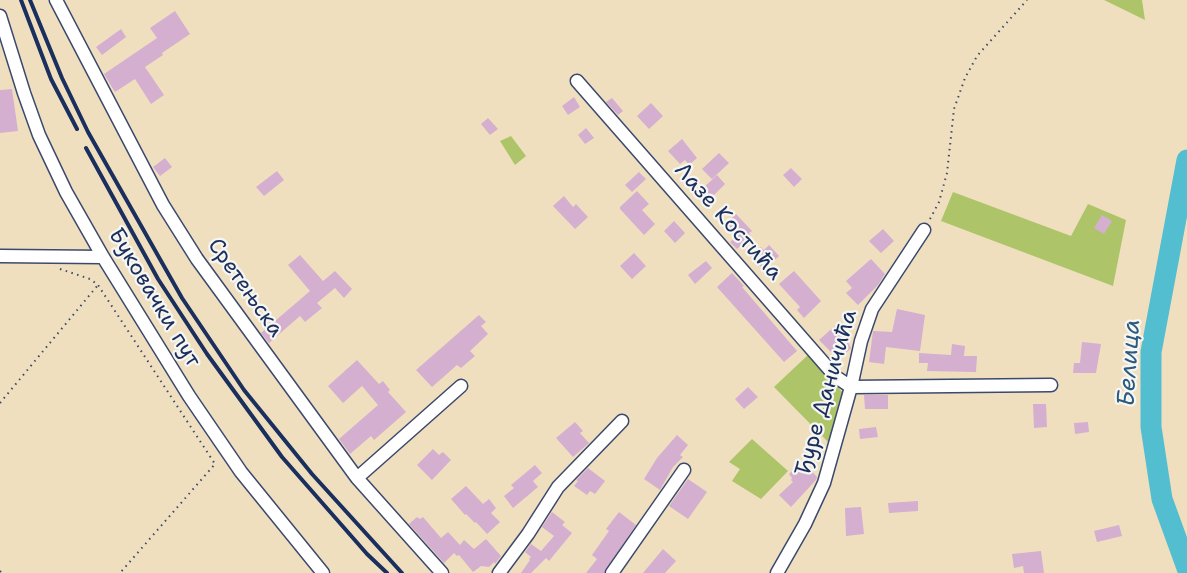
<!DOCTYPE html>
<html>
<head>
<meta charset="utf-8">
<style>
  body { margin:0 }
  canvas { display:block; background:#efdfbf }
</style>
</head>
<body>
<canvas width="1187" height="573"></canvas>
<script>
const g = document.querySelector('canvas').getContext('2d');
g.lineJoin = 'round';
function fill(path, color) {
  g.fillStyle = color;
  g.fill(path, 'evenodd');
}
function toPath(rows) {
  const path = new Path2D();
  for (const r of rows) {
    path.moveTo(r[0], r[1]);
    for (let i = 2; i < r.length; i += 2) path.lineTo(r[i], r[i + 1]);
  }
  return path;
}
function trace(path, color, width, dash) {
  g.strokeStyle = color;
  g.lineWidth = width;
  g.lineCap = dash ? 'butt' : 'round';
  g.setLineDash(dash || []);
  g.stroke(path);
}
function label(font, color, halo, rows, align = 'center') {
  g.font = font + ' "Shantell Sans",sans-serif';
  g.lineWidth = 4.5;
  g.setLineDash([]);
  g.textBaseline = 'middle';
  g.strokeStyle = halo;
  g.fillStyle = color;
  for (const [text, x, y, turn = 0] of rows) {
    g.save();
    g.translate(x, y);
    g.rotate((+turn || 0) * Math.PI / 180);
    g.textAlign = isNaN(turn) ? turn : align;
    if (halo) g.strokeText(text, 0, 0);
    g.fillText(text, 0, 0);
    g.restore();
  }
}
const green = toPath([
  [1104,0,1142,0,1145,20],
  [511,136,526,156,515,165,500,141],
  [953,192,1071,236,1088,204,1126,220,1113,286,941,221],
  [809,354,843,393,830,444,774,387],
  [752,439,788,471,761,499,732,481,740,469,729,462]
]);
const river = toPath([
  [1187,160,1151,352,1151,427,1162,499,1187,568]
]);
const building = toPath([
  [175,11,190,34,162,53,163,55,145,67,164,95,151,104,135,79,115,92,104,74,157,38,150,28],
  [121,29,126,37,102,55,96,47],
  [12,89,18,131,0,133,0,90],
  [574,97,580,107,568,115,562,106],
  [612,98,623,111,618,115,606,102],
  [651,103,663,116,649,129,637,116],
  [488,118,498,129,490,135,481,124],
  [586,128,594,138,585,144,578,135],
  [682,139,697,158,689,165,685,160,680,164,668,151],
  [719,153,729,163,712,179,702,169],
  [165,158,172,167,160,176,153,167],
  [791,168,802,179,794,187,783,175],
  [277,171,284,180,264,196,256,187],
  [639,172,646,179,632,192,625,185],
  [717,175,725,184,710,199,701,190],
  [637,191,649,204,642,210,655,224,644,235,620,209,620,207],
  [564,196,573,207,576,204,588,217,575,229,553,206],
  [736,214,752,231,749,233,751,236,737,249,730,242,735,238,724,226],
  [1102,215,1112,221,1104,234,1094,228],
  [674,221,685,233,675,243,664,231],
  [883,229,894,241,881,253,869,241],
  [769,245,779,256,764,270,751,256,761,247,764,250],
  [634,253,646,266,632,279,620,266],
  [300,255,323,281,335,271,352,289,344,298,335,288,317,303,322,308,305,322,300,316,269,343,261,333,310,291,288,265],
  [871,259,885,274,878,285,858,305,846,293,852,288,846,281],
  [706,261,712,268,695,284,688,275],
  [794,271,821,301,804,318,797,310,800,307,779,284],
  [732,273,744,286,742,287,797,351,784,362,717,287],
  [897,309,925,315,920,351,886,347,884,364,869,362,873,331,892,332],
  [479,315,486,322,481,326,488,334,470,351,475,356,461,368,457,365,432,387,416,370],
  [837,324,850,338,847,341,851,348,844,355,838,349,833,354,819,340],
  [1082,342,1101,344,1096,373,1073,373,1074,363,1080,363],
  [952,344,965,346,964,356,977,356,976,372,927,371,928,363,919,363,919,353,951,355],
  [357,360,379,384,383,381,390,390,388,392,406,412,374,440,371,436,350,454,339,439,378,405,362,386,343,403,328,386],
  [748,387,758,397,744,409,735,399],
  [864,395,888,395,888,409,865,409],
  [1033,404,1046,404,1047,427,1034,428],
  [575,422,583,431,580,433,589,443,573,457,556,438],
  [1088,422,1089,432,1075,434,1074,423],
  [876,427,878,437,860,439,859,429],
  [677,435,688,445,680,455,683,457,673,467,660,490,644,479,657,458],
  [433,449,439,455,443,452,451,460,432,480,417,465],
  [535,465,542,473,533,481,538,487,513,508,504,496,514,488,511,485],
  [806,465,817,477,816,480,791,507,779,495,793,482,791,480,792,478,789,474,796,467,800,471],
  [588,468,605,481,595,494,590,491,587,495,574,486,578,481,576,480],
  [688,479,707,492,688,519,669,506],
  [466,486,483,504,489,499,496,508,491,513,500,522,487,534,476,522,475,523,466,514,465,515,451,499],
  [918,501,918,511,889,513,888,503],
  [861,507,864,534,846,536,845,508],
  [552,512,565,522,562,525,572,533,549,561,546,558,531,573,521,573,530,560,529,559,531,557,525,552,531,544,541,551,554,536,542,527],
  [619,512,636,525,604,573,586,573,597,559,592,555,609,531,606,529],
  [417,517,420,519,423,517,441,538,448,532,460,545,464,540,474,549,486,539,501,556,495,564,494,562,489,567,481,566,473,572,459,555,457,556,454,553,444,563,409,524],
  [1119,525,1122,536,1097,542,1094,531],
  [663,549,676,561,665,573,643,573],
  [1041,551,1044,573,1024,573,1023,566,1014,568,1012,554]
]);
const path = toPath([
  [930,219,939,202,947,173,954,109,965,78,977,56,1027,0],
  [60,269,90,279,98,285,215,464,120,573],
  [0,403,98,285],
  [0,571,2,573]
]);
const minor = toPath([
  [56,0,163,205,197,259,357,478,442,573],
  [0,16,24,93,39,135,66,192,103,257,189,396,241,472,323,573],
  [577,81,836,377,851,387,1051,385],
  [0,256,103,257],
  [357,478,461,386],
  [499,573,528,534,558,487,622,421],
  [612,573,684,470],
  [777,573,805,524,824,483,851,387,861,341,872,309,924,230]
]);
const rail = toPath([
  [21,0,51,79,77,129],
  [30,0,62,78,88,132,182,298,244,390,312,474,402,573],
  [86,148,158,279,207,354,282,457,367,554,387,573]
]);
const streetNames = [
  ["Лазе Костића",728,222,48],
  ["Сретењска",245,288,55],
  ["Буковачки пут",154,298,59],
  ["Ђуре Даничића",827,393,-74]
];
const waterNames = [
  ["Белица",1130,363,-86]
];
fill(green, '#adc469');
trace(river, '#54bed1', 21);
fill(building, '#d4afd0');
trace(minor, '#3b496d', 15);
trace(path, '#3b496d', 2, [1.5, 4.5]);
trace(minor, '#fff', 12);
trace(rail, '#1b2f5e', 4);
label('22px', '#1b2f5e', '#f6f6f2', streetNames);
label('italic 24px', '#2c5a80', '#f6f6f2', waterNames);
</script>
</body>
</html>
